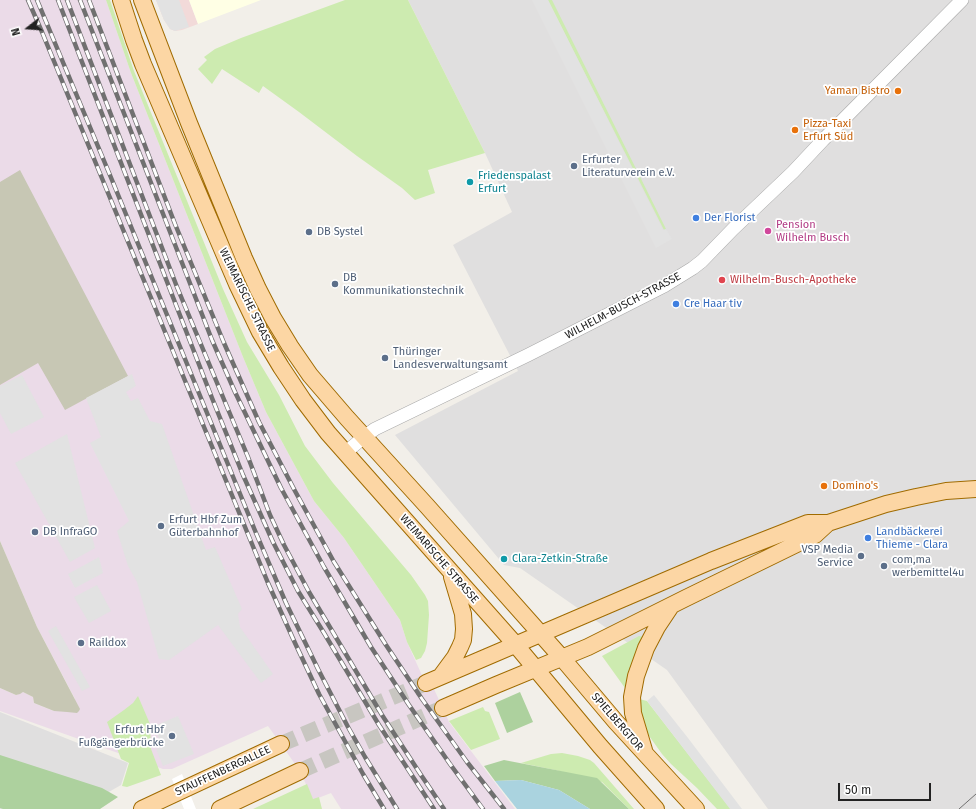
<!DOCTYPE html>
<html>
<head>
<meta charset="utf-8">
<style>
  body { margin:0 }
  #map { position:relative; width:976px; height:809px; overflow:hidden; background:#f2efe9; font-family:"Fira Sans",sans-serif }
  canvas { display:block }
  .north { position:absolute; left:8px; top:8px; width:40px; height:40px; -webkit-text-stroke:3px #fff; paint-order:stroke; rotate:253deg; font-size:11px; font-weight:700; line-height:16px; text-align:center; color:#222 }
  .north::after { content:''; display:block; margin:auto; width:14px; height:18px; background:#222; clip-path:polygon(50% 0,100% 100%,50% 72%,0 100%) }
  .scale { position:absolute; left:838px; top:783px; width:93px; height:18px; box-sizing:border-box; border:2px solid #222; border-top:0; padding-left:5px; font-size:12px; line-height:14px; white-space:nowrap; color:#222; -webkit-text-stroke:3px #fff; paint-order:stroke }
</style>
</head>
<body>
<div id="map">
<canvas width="976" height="809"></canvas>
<div class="north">N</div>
<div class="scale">50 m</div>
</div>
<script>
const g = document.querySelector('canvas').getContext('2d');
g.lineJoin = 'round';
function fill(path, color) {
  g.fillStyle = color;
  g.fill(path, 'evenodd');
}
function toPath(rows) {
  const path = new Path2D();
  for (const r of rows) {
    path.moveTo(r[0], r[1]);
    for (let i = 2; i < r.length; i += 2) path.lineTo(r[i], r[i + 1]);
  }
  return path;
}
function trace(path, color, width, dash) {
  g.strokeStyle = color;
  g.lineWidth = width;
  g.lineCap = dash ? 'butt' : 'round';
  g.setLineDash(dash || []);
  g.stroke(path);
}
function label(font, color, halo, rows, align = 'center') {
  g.font = font + ' "Fira Sans",sans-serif';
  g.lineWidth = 3.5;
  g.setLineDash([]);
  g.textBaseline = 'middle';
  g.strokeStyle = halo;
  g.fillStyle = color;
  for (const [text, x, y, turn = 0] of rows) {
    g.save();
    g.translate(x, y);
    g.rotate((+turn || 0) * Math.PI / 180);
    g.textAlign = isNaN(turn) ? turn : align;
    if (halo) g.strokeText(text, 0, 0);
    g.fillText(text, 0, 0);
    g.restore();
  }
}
const residential = toPath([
  [408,0,976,0,976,809,768,809,667,670,520,568,504,565,395,435,518,371,453,245,512,212,485,153],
  [0,712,128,763,121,785,79,809,0,809]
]);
const commercial = toPath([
  [156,0,189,0,198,24,182,30,175,31,170,29,164,20]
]);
const industrial = toPath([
  [0,0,106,0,131,73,243,357,266,412,314,501,344,538,400,620,407,642,429,691,434,689,449,722,515,809,341,809,331,793,313,800,300,771,268,726,172,769,163,769,0,711,0,688,16,695,23,692,33,697,34,703,54,711,75,699,37,627,0,541]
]);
const education = toPath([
  [189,0,261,0,198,24]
]);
const construction = toPath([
  [20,170,128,376,65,410,38,363,0,385,0,182],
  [0,541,37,627,80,709,79,711,77,713,67,712,54,711,34,703,33,697,23,692,20,694,16,695,0,688]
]);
const grass = toPath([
  [106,0,110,0,134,71,223,289,247,342,279,395,305,446,333,483,411,575,425,595,428,601,429,615,427,643,425,651,421,658,416,660,407,642,400,620,344,538,314,501,266,412,243,357,131,73],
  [345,0,408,0,485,153,428,170,435,193,415,200,402,188,357,156,299,112,263,86,259,93,222,69,212,84,198,69,207,60,204,57,215,49,241,38],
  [548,0,552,0,666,229,664,230],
  [639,636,644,637,630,671,625,688,602,656],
  [138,696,150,724,151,749,161,775,127,787,122,786,129,763,121,759,107,722,124,710,133,703],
  [639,699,647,701,731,809,717,809,697,788,671,764,662,754,647,733,640,714],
  [483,707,485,711,489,712,500,739,471,750,449,721],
  [562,753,578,756,590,760,594,763,634,809,629,809,602,782,555,770,521,763,551,754],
  [307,784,313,799,319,797,322,809,253,809]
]);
const forest = toPath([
  [520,692,533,722,507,733,495,703],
  [0,755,102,788,118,797,100,809,3,809,0,808],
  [504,760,597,778,629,809,590,809,559,790,521,780,495,781,484,766]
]);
const parking = toPath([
  [156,0,179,0,189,27,175,31,170,29,164,20],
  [532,0,548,0,663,230,666,229,672,239,656,248],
  [132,374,136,386,126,392,131,401,138,398,150,421,162,424,206,550,215,547,242,609,238,614,240,627,273,674,261,683,218,625,169,660,159,659,137,582,128,566,117,531,129,521,90,443,101,437,86,398],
  [22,375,44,417,11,434,0,413,0,386],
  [67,434,95,548,70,562,15,463],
  [99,557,103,573,75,588,68,574],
  [97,585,111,611,89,623,74,597],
  [56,626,90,687,82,691,48,631],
  [654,695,688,738,742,809,730,809,647,701],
  [178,716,194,754,163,766,156,749,162,747,154,726]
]);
const water = toPath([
  [521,780,559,790,590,809,517,809,495,781]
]);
const pier = toPath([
  [182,774,196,809,184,809,172,779]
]);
const majorTunnel = toPath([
  [281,744,426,683],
  [300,771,443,708]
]);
const minor = toPath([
  [345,453,364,437,375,429,528,355,664,286,693,268,702,261,733,229,793,172,823,140,962,0]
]);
const major = toPath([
  [121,0,134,40,143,64,237,284,260,332,281,367,303,400,328,433,515,644,600,746,656,809],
  [142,0,189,123,244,258,258,289,273,318,290,346,310,375,347,418,427,506,562,658,616,722,696,809],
  [441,676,455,657,460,647,463,640,464,629,463,614,452,577],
  [426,683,711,561,808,523,828,523,886,504,916,497,946,491,976,489],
  [443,708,496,685,588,647,686,598,815,535,828,523],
  [644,750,633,713,632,697,636,676,646,648,657,627,671,606],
  [142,809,281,744],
  [220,809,300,771]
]);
const tram = toPath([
  [959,809,976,794]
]);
const rail = toPath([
  [28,0,42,32,268,583,295,643,319,694,363,774,384,809],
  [37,0,112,180,256,533,286,603,318,669,348,727,365,757,397,809],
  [58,0,212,398,243,475,273,542,298,591,324,633,379,725,434,809],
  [67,0,177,287,248,457,270,515,284,545,309,592,382,715,421,775,444,809],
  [80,0,212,340,235,392,281,488,324,567,371,647,409,705,450,764,483,809],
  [89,0,175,224,224,343,259,422,295,491,334,562,386,645,422,699,467,762,504,809]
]);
const markers = [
  [898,91,4,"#e8710a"],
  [795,130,4,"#e8710a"],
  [574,166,4,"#5c6f8a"],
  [470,182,4,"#0f9aa8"],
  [696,218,4,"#3f7fe0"],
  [768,231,4,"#d1479c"],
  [309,232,4,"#5c6f8a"],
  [722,280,4,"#e0444e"],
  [335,284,4,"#5c6f8a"],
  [676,304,4,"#3f7fe0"],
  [385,358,4,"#5c6f8a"],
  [824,486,4,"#e8710a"],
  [161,526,4,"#5c6f8a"],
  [35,532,4,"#5c6f8a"],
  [868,538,4,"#3f7fe0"],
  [861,556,4,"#5c6f8a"],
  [504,559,4,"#0f9aa8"],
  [884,566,4,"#5c6f8a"],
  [81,643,4,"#5c6f8a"],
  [172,736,4,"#5c6f8a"]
];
const foodNames = [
  ["Yaman Bistro",890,91,"right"],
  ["Pizza-Taxi",803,124],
  ["Erfurt Süd",803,137],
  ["Domino's",832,486]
];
const serviceNames = [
  ["Erfurter",582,160],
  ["Literaturverein e.V.",582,173],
  ["DB Systel",317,232],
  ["DB",343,278],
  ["Kommunikationstechnik",343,291],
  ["Thüringer",393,352],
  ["Landesverwaltungsamt",393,365],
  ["Erfurt Hbf Zum",169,520],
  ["Güterbahnhof",169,533],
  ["DB InfraGO",43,532],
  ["VSP Media",853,550,"right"],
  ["Service",853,563,"right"],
  ["com,ma",892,560],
  ["werbemittel4u",892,573],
  ["Raildox",89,643],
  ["Erfurt Hbf",164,730,"right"],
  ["Fußgängerbrücke",164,743,"right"]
];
const cultureNames = [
  ["Friedenspalast",478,176],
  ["Erfurt",478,189],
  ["Clara-Zetkin-Straße",512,559]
];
const shopNames = [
  ["Der Florist",704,218],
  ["Cre Haar tiv",684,304],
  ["Landbäckerei",876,532],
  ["Thieme - Clara",876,545]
];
const hotelNames = [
  ["Pension",776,225],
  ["Wilhelm Busch",776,238]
];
const healthNames = [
  ["Wilhelm-Busch-Apotheke",730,280]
];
const streetNames = [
  ["WEIMARISCHE STRASSE",247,300,64],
  ["WILHELM-BUSCH-STRASSE",623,306,-28],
  ["WEIMARISCHE STRASSE",439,559,49],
  ["SPIELBERGTOR",617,722,49],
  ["STAUFFENBERGALLEE",223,771,-25]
];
fill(residential, '#e0dfdf');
fill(commercial, '#f2dad9');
fill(industrial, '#ebdbe8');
fill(education, '#ffffe5');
fill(construction, '#c7c7b4');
fill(grass, '#cdebb0');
fill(forest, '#add19e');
fill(parking, '#e2e2e2');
fill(water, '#aad3df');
fill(pier, '#fff');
trace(majorTunnel, '#c8c6c1', 16, [16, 8]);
trace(minor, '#a9a9a9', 14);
trace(major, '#a06b00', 18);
trace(minor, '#fff', 13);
trace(major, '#fcd6a4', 16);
trace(tram, '#707070', 1);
trace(rail, '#707070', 4.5);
trace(rail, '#fff', 3, [9]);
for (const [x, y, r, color] of markers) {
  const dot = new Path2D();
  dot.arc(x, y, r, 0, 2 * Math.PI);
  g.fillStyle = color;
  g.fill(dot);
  trace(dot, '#fff', 1.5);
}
label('11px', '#c56008', '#fff', foodNames, 'left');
label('11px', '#4e5e75', '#fff', serviceNames, 'left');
label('11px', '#0d838f', '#fff', cultureNames, 'left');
label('11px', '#366cbe', '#fff', shopNames, 'left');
label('11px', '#b23c85', '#fff', hotelNames, 'left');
label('11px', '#be3a42', '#fff', healthNames, 'left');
label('11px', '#222', '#fff', streetNames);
</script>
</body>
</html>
